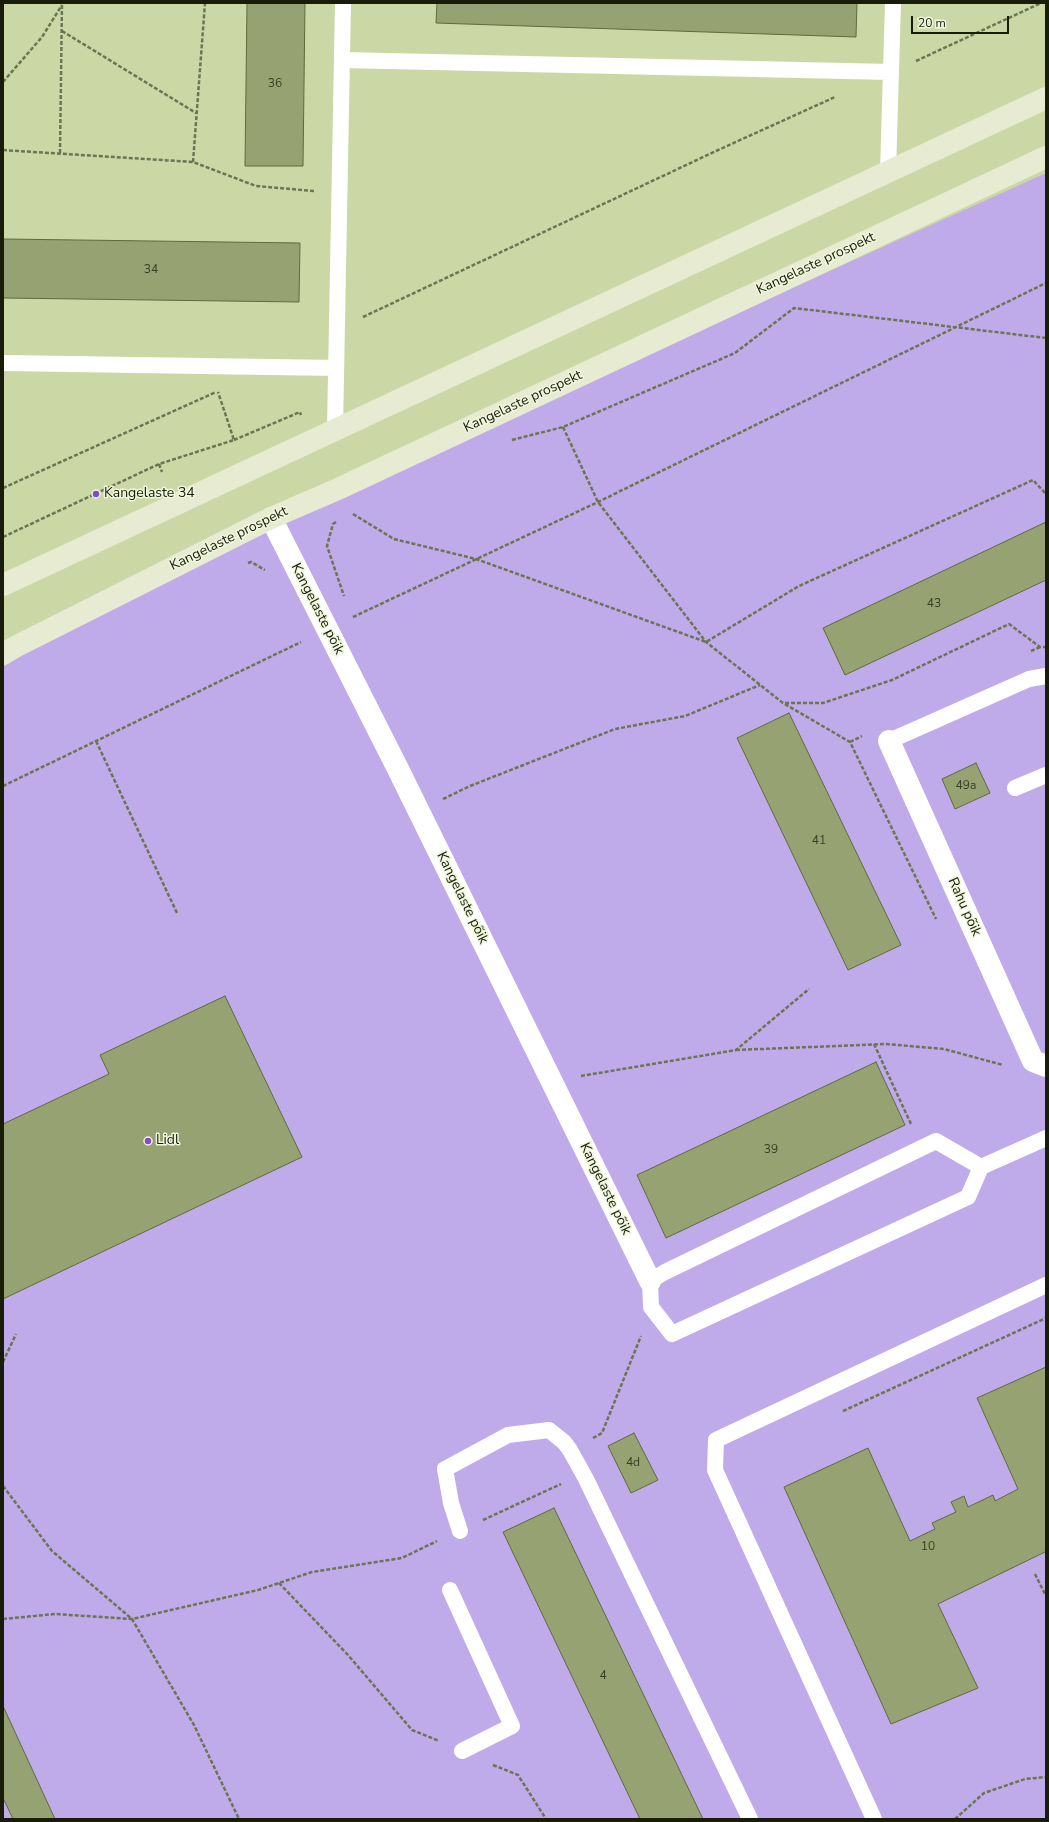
<!DOCTYPE html>
<html>
<head>
<meta charset="utf-8">
<style>
  body { margin:0 }
  #map { position:relative; width:1049px; height:1822px; overflow:hidden; background:#cbd8a6; font-family:"Nunito Sans",sans-serif }
  canvas { display:block }
  .frame { position:absolute; inset:0; border:4px solid #181c09; pointer-events:none }
  .scale { position:absolute; left:911px; top:16px; width:98px; height:18px; box-sizing:border-box; border:2px solid #181c09; border-top:0; padding-left:5px; font-size:12px; line-height:14px; white-space:nowrap; color:#181c09; -webkit-text-stroke:3px #eff6dc; paint-order:stroke }
</style>
</head>
<body>
<div id="map">
<canvas width="1049" height="1822"></canvas>
<div class="frame"></div>
<div class="scale">20 m</div>
</div>
<script>
const g = document.querySelector('canvas').getContext('2d');
g.lineJoin = 'round';
function fill(path, color) {
  g.fillStyle = color;
  g.fill(path, 'evenodd');
}
function toPath(rows) {
  const path = new Path2D();
  for (const r of rows) {
    path.moveTo(r[0], r[1]);
    for (let i = 2; i < r.length; i += 2) path.lineTo(r[i], r[i + 1]);
  }
  return path;
}
function trace(path, color, width, dash) {
  g.strokeStyle = color;
  g.lineWidth = width;
  g.lineCap = dash ? 'butt' : 'round';
  g.setLineDash(dash || []);
  g.stroke(path);
}
function label(font, color, halo, rows, align = 'center') {
  g.font = font + ' "Nunito Sans",sans-serif';
  g.lineWidth = 3;
  g.setLineDash([]);
  g.textBaseline = 'middle';
  g.strokeStyle = halo;
  g.fillStyle = color;
  for (const [text, x, y, turn = 0] of rows) {
    g.save();
    g.translate(x, y);
    g.rotate((+turn || 0) * Math.PI / 180);
    g.textAlign = isNaN(turn) ? turn : align;
    if (halo) g.strokeText(text, 0, 0);
    g.fillText(text, 0, 0);
    g.restore();
  }
}
const green = toPath([
  [1046,173,1046,1819,3,1819,3,667,126,590]
]);
const building = toPath([
  [247,3,305,3,303,166,245,166,247,3],
  [437,3,857,3,856,37,436,23,437,3],
  [3,239,300,243,299,302,3,298,3,239],
  [1046,522,1046,580,845,675,823,628,1046,522],
  [789,713,901,945,848,970,737,738,789,713],
  [976,763,990,793,955,809,942,779,976,763],
  [225,996,302,1157,3,1299,3,1124,109,1074,100,1055,225,996],
  [876,1062,905,1125,666,1238,637,1175,876,1062],
  [1046,1367,1046,1554,1045,1552,938,1604,978,1688,891,1724,784,1487,868,1448,910,1541,935,1529,932,1523,956,1512,951,1502,964,1496,968,1507,993,1495,995,1501,1018,1489,977,1398,1046,1367],
  [634,1433,658,1480,631,1493,608,1446,634,1433],
  [554,1508,703,1819,640,1819,503,1532,554,1508],
  [3,1706,55,1819,13,1819,3,1798,3,1706]
]);
const path = toPath([
  [62,31,196,113],
  [916,61,1041,3],
  [3,82,42,37,62,5],
  [3,150,193,162,256,186,314,191],
  [60,153,62,3],
  [193,162,205,3],
  [363,317,716,151,835,97],
  [563,427,598,502,706,642,783,703,850,742,936,919],
  [234,440,300,412,301,415],
  [512,440,563,427,735,353,794,308,1046,338],
  [159,464,162,472],
  [3,488,216,392],
  [353,514,394,539,476,559,706,642,799,586,1033,480,1046,494],
  [336,522,333,524,327,546,344,596],
  [3,537,159,464,234,440,218,392],
  [248,563,251,562,265,570],
  [353,617,598,502,1046,283],
  [1031,651,1040,647],
  [785,703,823,703,892,680,1009,624,1040,647,1046,647],
  [96,741,177,913],
  [850,742,862,736],
  [3,786,301,642],
  [443,799,470,786,615,729,685,716,760,685],
  [874,1044,911,1124],
  [736,1050,886,1044,944,1049,1003,1065],
  [581,1076,736,1050,809,989],
  [3,1362,16,1334],
  [843,1411,1046,1318],
  [593,1438,602,1433,641,1336],
  [3,1486,52,1551,132,1619,194,1725,239,1819],
  [483,1520,561,1484],
  [1035,1574,1046,1596],
  [279,1583,348,1655,412,1730,439,1741],
  [3,1619,55,1614,132,1619,258,1590,312,1572,402,1558,437,1541],
  [493,1765,518,1775,546,1819],
  [955,1819,984,1793,1025,1779,1046,1777]
]);
const lane = toPath([
  [342,60,891,72],
  [888,172,893,3],
  [3,363,336,368],
  [335,429,343,3],
  [889,741,1029,679,1046,676],
  [1015,788,1046,775],
  [981,1167,968,1197,672,1334,651,1307,650,1281,665,1272,936,1141,981,1167,1046,1138],
  [460,1531,451,1503,445,1469,508,1435,549,1430,564,1442,570,1450,586,1479,750,1819],
  [450,1590,512,1726,462,1751],
  [874,1819,715,1470,716,1440,1046,1285]
]);
const street = toPath([
  [271,518,397,767,650,1281],
  [889,741,1033,1061,1046,1066]
]);
const secondary = toPath([
  [3,585,1046,98],
  [3,654,15,647,271,518,338,489,1046,157]
]);
const markers = [
  [96,494,4,"#7f4cc4"],
  [148,1141,4,"#7f4cc4"]
];
const numberNames = [
  ["36",275,84],
  ["34",151,270],
  ["43",934,604],
  ["49a",966,786],
  ["41",819,841],
  ["39",771,1150],
  ["4d",633,1463],
  ["10",928,1547],
  ["4",603,1676]
];
const streetNames = [
  ["Kangelaste prospekt",816,264,-25],
  ["Kangelaste prospekt",523,402,-25],
  ["Kangelaste prospekt",229,539,-26],
  ["Kangelaste põik",317,609,63],
  ["Kangelaste põik",462,898,64],
  ["Rahu põik",964,907,66],
  ["Kangelaste põik",605,1189,64]
];
const poiNames = [
  ["Kangelaste 34",104,494],
  ["Lidl",156,1141]
];
fill(green, '#bfaaea');
fill(building, '#96a272');
trace(building, '#5f6a3c', 1);
trace(path, '#6c7553', 2.5, [4, 2]);
trace(lane, '#fff', 16);
trace(street, '#fff', 22);
trace(secondary, '#e6ebd2', 22);
for (const [x, y, r, color] of markers) {
  const dot = new Path2D();
  dot.arc(x, y, r, 0, 2 * Math.PI);
  g.fillStyle = color;
  g.fill(dot);
  trace(dot, '#eff6dc', 1.5);
}
label('12px', '#383e23', null, numberNames);
label('14px', '#181c09', '#eff6dc', streetNames);
label('14px', '#181c09', '#eff6dc', poiNames, 'left');
</script>
</body>
</html>
